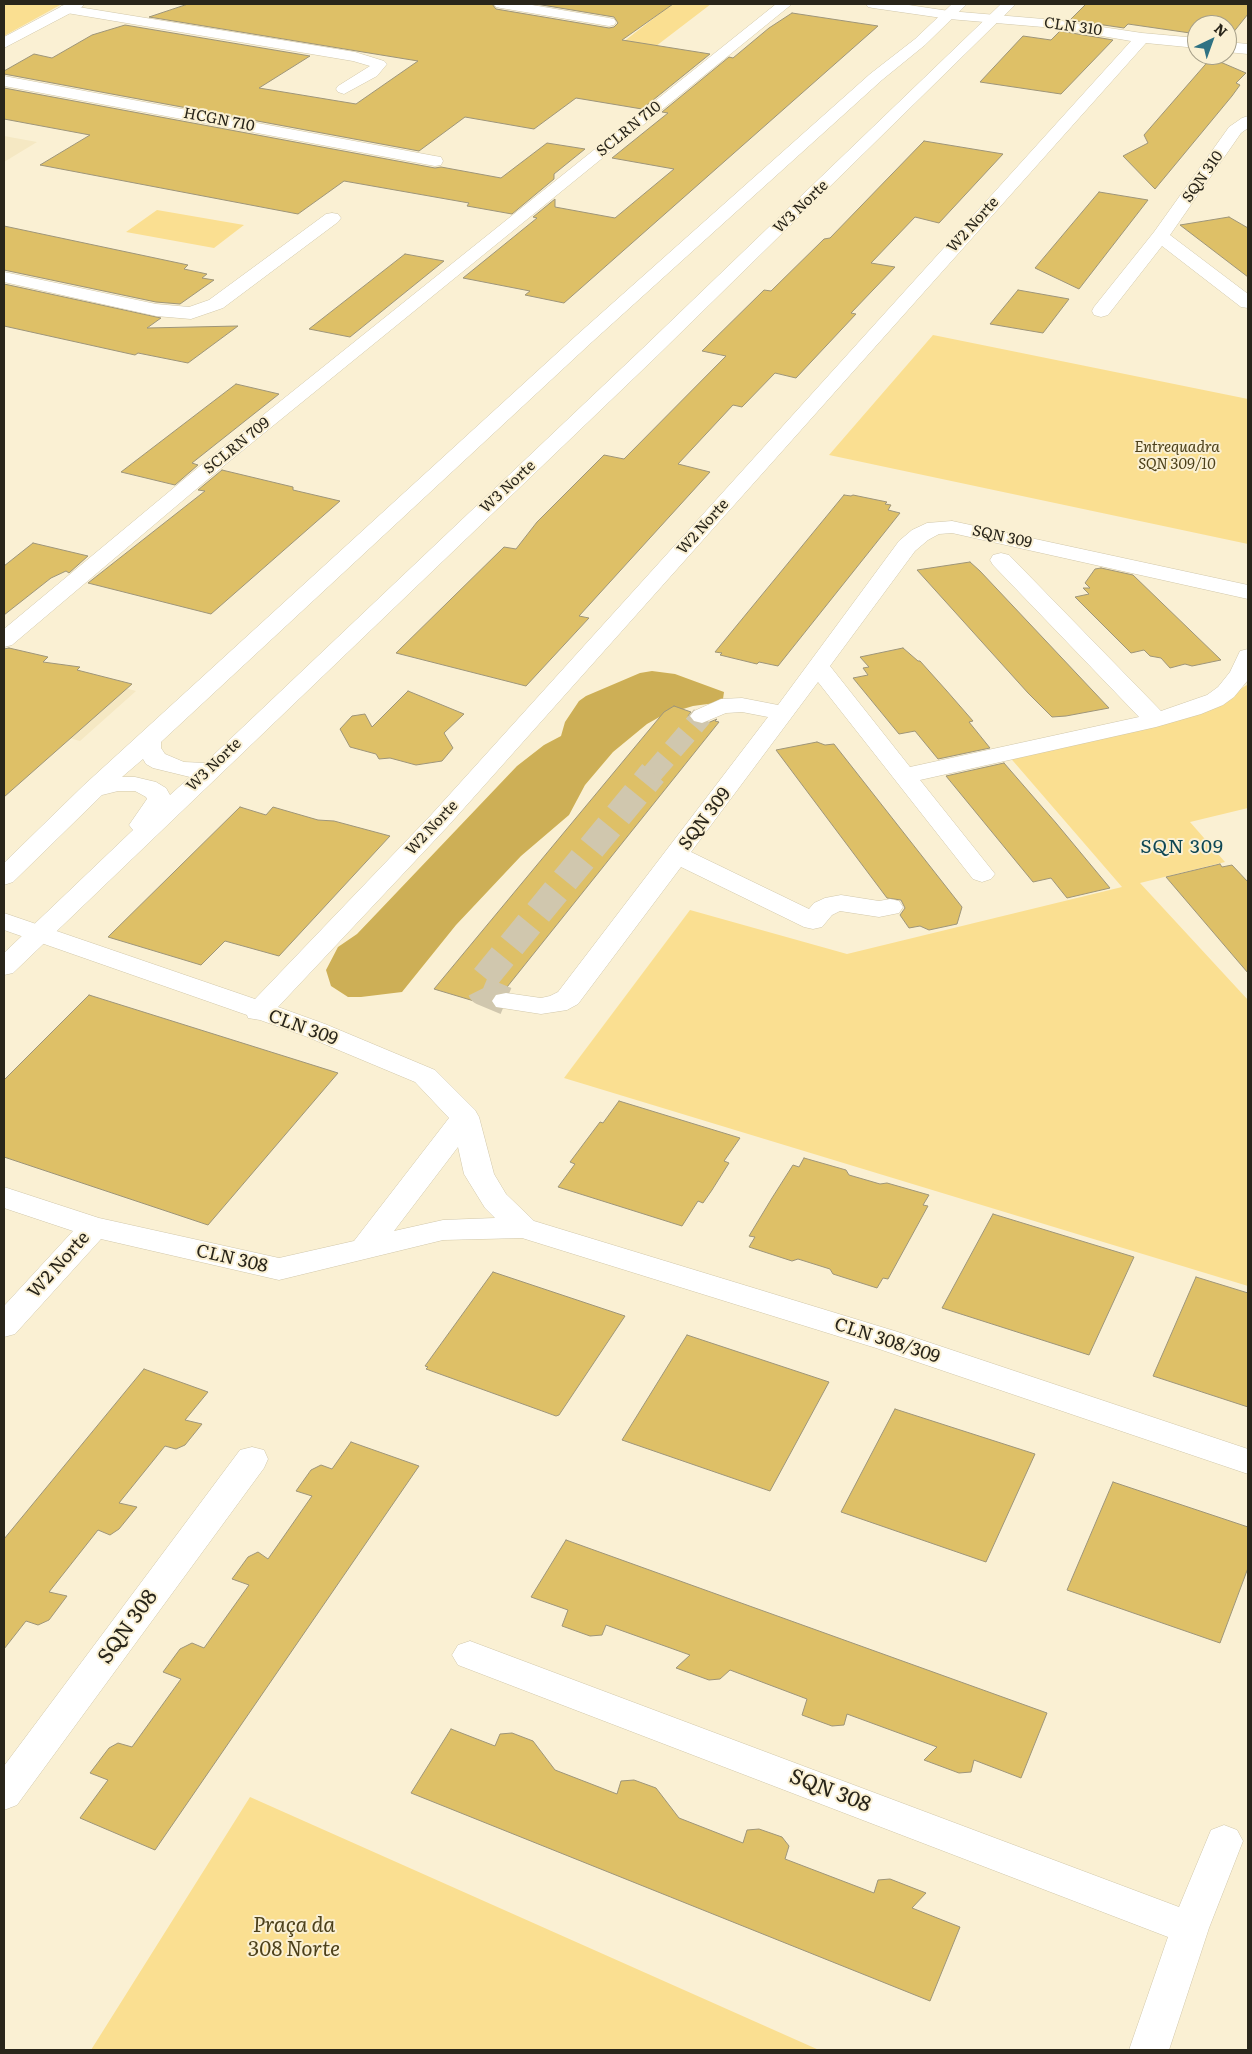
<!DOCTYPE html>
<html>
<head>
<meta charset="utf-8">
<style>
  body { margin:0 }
  #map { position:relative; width:1252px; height:2054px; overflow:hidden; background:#faf0d3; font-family:Literata,serif }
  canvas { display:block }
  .frame { position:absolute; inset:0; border:5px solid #29251a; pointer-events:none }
  .north { position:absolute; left:1187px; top:15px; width:50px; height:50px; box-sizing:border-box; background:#faf0d3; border:1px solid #a69f89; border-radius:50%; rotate:42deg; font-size:14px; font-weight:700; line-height:20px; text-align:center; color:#29251a }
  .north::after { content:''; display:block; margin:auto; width:18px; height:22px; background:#2f7283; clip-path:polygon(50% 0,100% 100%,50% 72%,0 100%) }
</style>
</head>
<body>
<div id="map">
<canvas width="1252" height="2054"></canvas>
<div class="frame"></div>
<div class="north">N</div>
</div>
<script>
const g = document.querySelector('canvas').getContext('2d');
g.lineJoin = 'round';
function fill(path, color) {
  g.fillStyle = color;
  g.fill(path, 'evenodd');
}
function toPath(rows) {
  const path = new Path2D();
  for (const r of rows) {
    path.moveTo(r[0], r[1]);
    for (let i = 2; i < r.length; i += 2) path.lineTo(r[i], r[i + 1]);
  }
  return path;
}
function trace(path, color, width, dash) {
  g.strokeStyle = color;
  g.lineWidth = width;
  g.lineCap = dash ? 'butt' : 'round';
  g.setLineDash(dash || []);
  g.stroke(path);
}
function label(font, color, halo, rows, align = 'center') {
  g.font = font + ' Literata,serif';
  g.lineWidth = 4;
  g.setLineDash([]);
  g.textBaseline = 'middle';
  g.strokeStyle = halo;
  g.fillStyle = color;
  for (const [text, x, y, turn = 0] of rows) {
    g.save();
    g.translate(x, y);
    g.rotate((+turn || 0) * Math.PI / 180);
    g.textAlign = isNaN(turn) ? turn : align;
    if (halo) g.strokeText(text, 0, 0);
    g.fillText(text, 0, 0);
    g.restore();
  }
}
const built = toPath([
  [4,136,37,142,4,162],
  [91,679,136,691,80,741,34,728]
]);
const green = toPath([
  [4,4,62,4,4,36],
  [233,4,309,4,609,53,672,4,711,4,626,69],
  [157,210,244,225,214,248,126,232],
  [933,335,1248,399,1248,544,829,455],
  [1247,685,1248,808,1190,822,1225,862,1140,883,1248,1000,1248,1286,564,1078,690,910,847,954,1122,887,1007,754,1208,707],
  [250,1797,819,2050,91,2050]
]);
const forest = toPath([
  [652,671,675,674,724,692,723,699,715,703,693,706,663,715,647,724,613,752,585,785,569,815,521,856,456,925,402,992,361,997,348,997,331,986,326,970,338,947,357,934,378,912,517,766,544,745,561,736,565,722,579,701,586,696,640,673]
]);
const building = toPath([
  [188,4,492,4,496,9,609,28,614,27,618,23,614,17,536,4,673,4,622,40,710,54,642,109,576,98,534,129,465,117,419,151,4,74,4,71,34,54,52,58,92,35,125,25,310,56,259,88,356,104,418,61,149,17,188,4],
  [1086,4,1248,4,1248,14,1228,39,1227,25,1197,25,1197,34,1128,24,1124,28,1070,20,1086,4],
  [792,13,878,26,564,303,525,295,530,291,463,278,537,218,533,217,555,199,555,207,615,218,674,169,612,158,668,113,662,112,729,57,733,58,769,28,792,13],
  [1060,31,1113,40,1061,94,980,82,1023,36,1051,40,1060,31],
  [1211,58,1246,73,1236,83,1240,85,1232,96,1155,189,1123,156,1148,143,1144,135,1211,58],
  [4,88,435,168,441,167,501,178,547,143,585,149,554,174,554,179,512,214,467,206,469,203,344,181,298,214,40,165,90,135,4,119,4,88],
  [924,141,1003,154,939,223,915,217,871,263,895,267,851,313,856,314,796,378,775,373,742,407,733,405,678,464,710,472,579,616,589,618,526,686,396,653,504,547,516,549,537,522,604,455,624,459,726,356,702,351,764,290,771,291,824,239,830,238,924,141],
  [1099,192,1148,200,1079,289,1035,268,1099,192],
  [1229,217,1248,228,1248,277,1180,225,1229,217],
  [4,226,188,265,184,269,207,274,202,278,214,280,180,304,156,302,4,270,4,226],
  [405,254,444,261,350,337,309,329,405,254],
  [4,284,161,318,147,328,238,326,188,363,138,353,135,355,4,326,4,284],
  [1018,290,1069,299,1043,333,990,324,1018,290],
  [236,384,279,394,192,463,198,465,175,485,121,472,236,384],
  [222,470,293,487,293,490,340,501,211,614,88,583,205,491,198,490,222,470],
  [844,495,851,496,853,495,887,502,885,504,891,505,888,510,900,513,778,666,759,662,757,664,720,655,722,653,715,652,844,495],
  [33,543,88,556,69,573,66,571,51,578,4,615,4,566,33,543],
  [970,562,980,571,1109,708,1066,716,1052,717,1028,693,917,570,970,562],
  [1101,568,1133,575,1221,660,1192,666,1185,664,1170,668,1161,658,1150,656,1144,650,1131,653,1075,597,1089,594,1083,588,1090,588,1085,583,1095,569,1101,568],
  [9,648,48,657,43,662,80,667,77,670,132,684,4,797,4,649,9,648],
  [903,648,918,661,920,661,946,690,973,721,969,722,990,748,938,759,915,731,899,734,853,678,868,675,863,668,869,667,860,657,903,648],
  [408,691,464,714,444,733,453,748,442,761,416,765,390,758,379,759,376,754,350,747,340,729,352,716,365,714,372,727,408,691],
  [674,706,691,712,688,716,694,723,703,725,717,719,715,721,719,722,503,992,494,994,490,1000,492,1005,487,1007,474,1001,434,989,664,712,674,706],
  [817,742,825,745,834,744,962,907,957,924,929,930,920,926,909,928,900,915,905,908,901,900,887,898,776,750,817,742],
  [1004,763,1056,823,1110,888,1067,898,1051,878,1033,882,946,776,1004,763],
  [240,807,266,815,273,807,318,820,334,821,390,836,279,956,225,941,201,965,108,937,240,807],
  [1220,864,1222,867,1232,865,1248,882,1248,973,1166,877,1220,864],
  [89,995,137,1010,338,1073,208,1225,4,1157,4,1080,89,995],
  [619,1101,740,1138,724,1161,729,1163,712,1190,703,1203,698,1201,682,1226,558,1187,575,1164,570,1162,600,1122,603,1123,619,1101],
  [804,1158,846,1170,849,1175,880,1184,887,1183,929,1195,923,1205,928,1206,888,1279,883,1278,877,1288,833,1274,830,1269,798,1259,792,1261,749,1247,755,1237,749,1236,772,1198,793,1165,799,1167,804,1158],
  [993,1214,1134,1257,1089,1355,942,1308,993,1214],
  [493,1272,625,1316,559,1415,556,1416,426,1369,428,1367,425,1366,493,1272],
  [1196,1277,1248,1293,1248,1407,1153,1376,1196,1277],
  [687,1335,829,1382,770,1491,622,1440,687,1335],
  [144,1369,208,1392,185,1420,202,1424,185,1445,176,1449,165,1446,119,1503,137,1507,119,1529,110,1535,98,1530,49,1592,67,1596,49,1620,38,1625,26,1621,4,1649,4,1539,144,1369],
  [895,1409,1035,1454,986,1562,841,1512,895,1409],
  [351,1442,419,1466,155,1850,80,1818,108,1780,90,1773,109,1748,118,1743,132,1747,181,1679,163,1672,180,1649,192,1643,204,1648,249,1585,232,1579,248,1557,258,1552,268,1559,312,1496,296,1491,311,1470,321,1465,332,1469,351,1442],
  [1113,1482,1248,1527,1248,1568,1220,1643,1067,1590,1113,1482],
  [566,1540,1047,1713,1021,1778,974,1760,971,1772,959,1773,924,1760,937,1747,847,1714,844,1725,832,1726,802,1715,807,1699,730,1670,720,1679,709,1680,676,1668,690,1655,606,1625,602,1635,590,1636,562,1626,568,1610,531,1597,566,1540],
  [451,1729,495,1746,500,1734,512,1733,533,1741,555,1770,617,1794,621,1781,634,1780,656,1788,679,1818,743,1843,747,1830,759,1829,782,1837,789,1846,785,1859,874,1893,878,1880,890,1879,926,1893,912,1908,960,1927,930,2001,411,1793,451,1729]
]);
const streetTunnelFar1 = toPath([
  [652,774,702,716]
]);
const streetTunnel = toPath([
  [506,1001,482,991,479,985,653,773]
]);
const street = toPath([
  [494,4,526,4,609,18,614,19,616,22,614,25,609,26,501,8,496,7,494,4],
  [66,5,355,52,384,61,387,64,377,76,344,94,338,92,336,89,338,86,370,66,353,61,61,12,59,9,61,6,66,5],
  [4,76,435,156,441,157,443,161,441,165,435,166,4,86,4,76],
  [1248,116,1248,128,1241,133,1170,235,1248,294,1248,308,1241,307,1162,246,1108,315,1101,317,1094,315,1092,311,1094,307,1154,232,1229,127,1242,118,1248,116],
  [332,213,338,214,341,218,338,222,223,308,191,319,156,316,4,282,4,272,156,304,189,307,209,300,326,214,332,213],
  [952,521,1248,585,1248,599,952,533,939,534,928,540,915,551,830,666,910,767,1139,717,993,565,990,560,993,555,1001,553,1009,555,1161,711,1207,695,1218,687,1230,672,1240,651,1248,649,1248,680,1234,697,1223,705,1201,714,1156,727,920,780,995,874,991,879,982,882,973,879,818,682,691,852,809,909,814,903,825,898,841,895,879,901,890,899,899,901,903,907,899,913,879,917,840,911,832,915,822,927,813,929,804,927,681,867,578,1004,567,1010,541,1014,496,1007,492,1001,496,995,506,993,541,998,550,996,558,992,768,717,742,712,726,713,702,723,694,721,690,716,694,711,721,699,742,698,778,705,899,541,912,530,927,523,952,521],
  [252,1447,264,1450,268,1459,264,1468,17,1805,4,1810,4,1766,240,1450,252,1447],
  [470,1641,1179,1907,1211,1830,1224,1825,1237,1830,1243,1841,1209,1928,1169,2050,1129,2050,1168,1937,458,1665,452,1655,458,1645,470,1641]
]);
const secondary = toPath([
  [66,4,84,4,82,7,4,48,4,37,66,4],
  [776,4,792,4,226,464,12,645,4,647,4,629,212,456,776,4],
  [866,4,902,4,949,11,1055,20,1142,33,1197,38,1197,48,1146,43,449,825,278,1007,325,1024,435,1070,475,1110,479,1117,494,1174,506,1194,534,1221,898,1332,1248,1449,1248,1474,876,1348,522,1238,443,1240,279,1280,101,1239,15,1334,4,1337,4,1306,73,1231,4,1208,4,1187,99,1218,279,1258,354,1241,449,1118,415,1082,305,1036,260,1020,248,1018,247,1015,4,930,4,913,255,999,431,815,1131,41,1055,28,949,19,873,8,868,7,866,4],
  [458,1147,464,1174,485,1208,495,1218,443,1220,394,1231,458,1147],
  [1227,42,1248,44,1248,54,1227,52,1227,42]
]);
const primary = toPath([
  [952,4,967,4,925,45,882,80,592,342,161,742,161,748,165,754,184,762,205,763,643,348,1001,4,1016,4,657,356,13,973,4,975,4,953,133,830,129,825,147,799,146,797,135,791,118,791,102,795,13,882,4,885,4,863,84,785,578,334,870,74,915,39,952,4],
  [143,759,146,764,153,768,190,777,170,795,166,788,156,782,135,777,122,777,143,759]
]);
const farStreetnames = [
  ["CLN 310",1073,27,8],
  ["HCGN 710",219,120,11],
  ["SCLRN 710",629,129,-39],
  ["SQN 310",1203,177,-55],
  ["W3 Norte",801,207,-44],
  ["W2 Norte",973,225,-48],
  ["SCLRN 709",237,446,-39],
  ["W3 Norte",508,487,-43],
  ["W2 Norte",703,527,-48],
  ["SQN 309",1002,537,12],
  ["W3 Norte",214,765,-44],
  ["W2 Norte",432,828,-47]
];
const farParknames = [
  ["Entrequadra",1177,448],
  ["SQN 309/10",1177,465]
];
const streetNames = [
  ["SQN 309",705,819,-53],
  ["CLN 309",303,1028,20],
  ["CLN 308",232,1259,13],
  ["W2 Norte",59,1265,-48],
  ["CLN 308/309",887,1341,18]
];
const neighbourhoodNames = [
  ["SQN 309",1182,847]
];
const nearStreetnames = [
  ["SQN 308",128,1627,-54],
  ["SQN 308",830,1791,21]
];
const nearParknames = [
  ["Praça da",294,1926],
  ["308 Norte",294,1950]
];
fill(built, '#f5e8c3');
fill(green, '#fadf91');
fill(forest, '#cdaf56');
fill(building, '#dec067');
trace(building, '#9e9579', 1);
trace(streetTunnelFar1, '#d0c7ae', 21, [21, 11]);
trace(streetTunnel, '#d0c7ae', 28, [28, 14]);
trace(street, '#d1c7aa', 1);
trace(secondary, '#d1c7aa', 1);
trace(primary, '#d1c7aa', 1);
fill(street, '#fff');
fill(secondary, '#fff');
fill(primary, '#fff');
label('15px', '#29251a', '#faf0d3', farStreetnames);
label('italic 15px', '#4c401a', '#faf0d3', farParknames);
label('18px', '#29251a', '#faf0d3', streetNames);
g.letterSpacing = '1px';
label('19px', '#0e4754', '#faf0d3', neighbourhoodNames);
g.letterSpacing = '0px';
label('21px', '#29251a', '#faf0d3', nearStreetnames);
label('italic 21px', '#4c401a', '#faf0d3', nearParknames);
</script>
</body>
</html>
